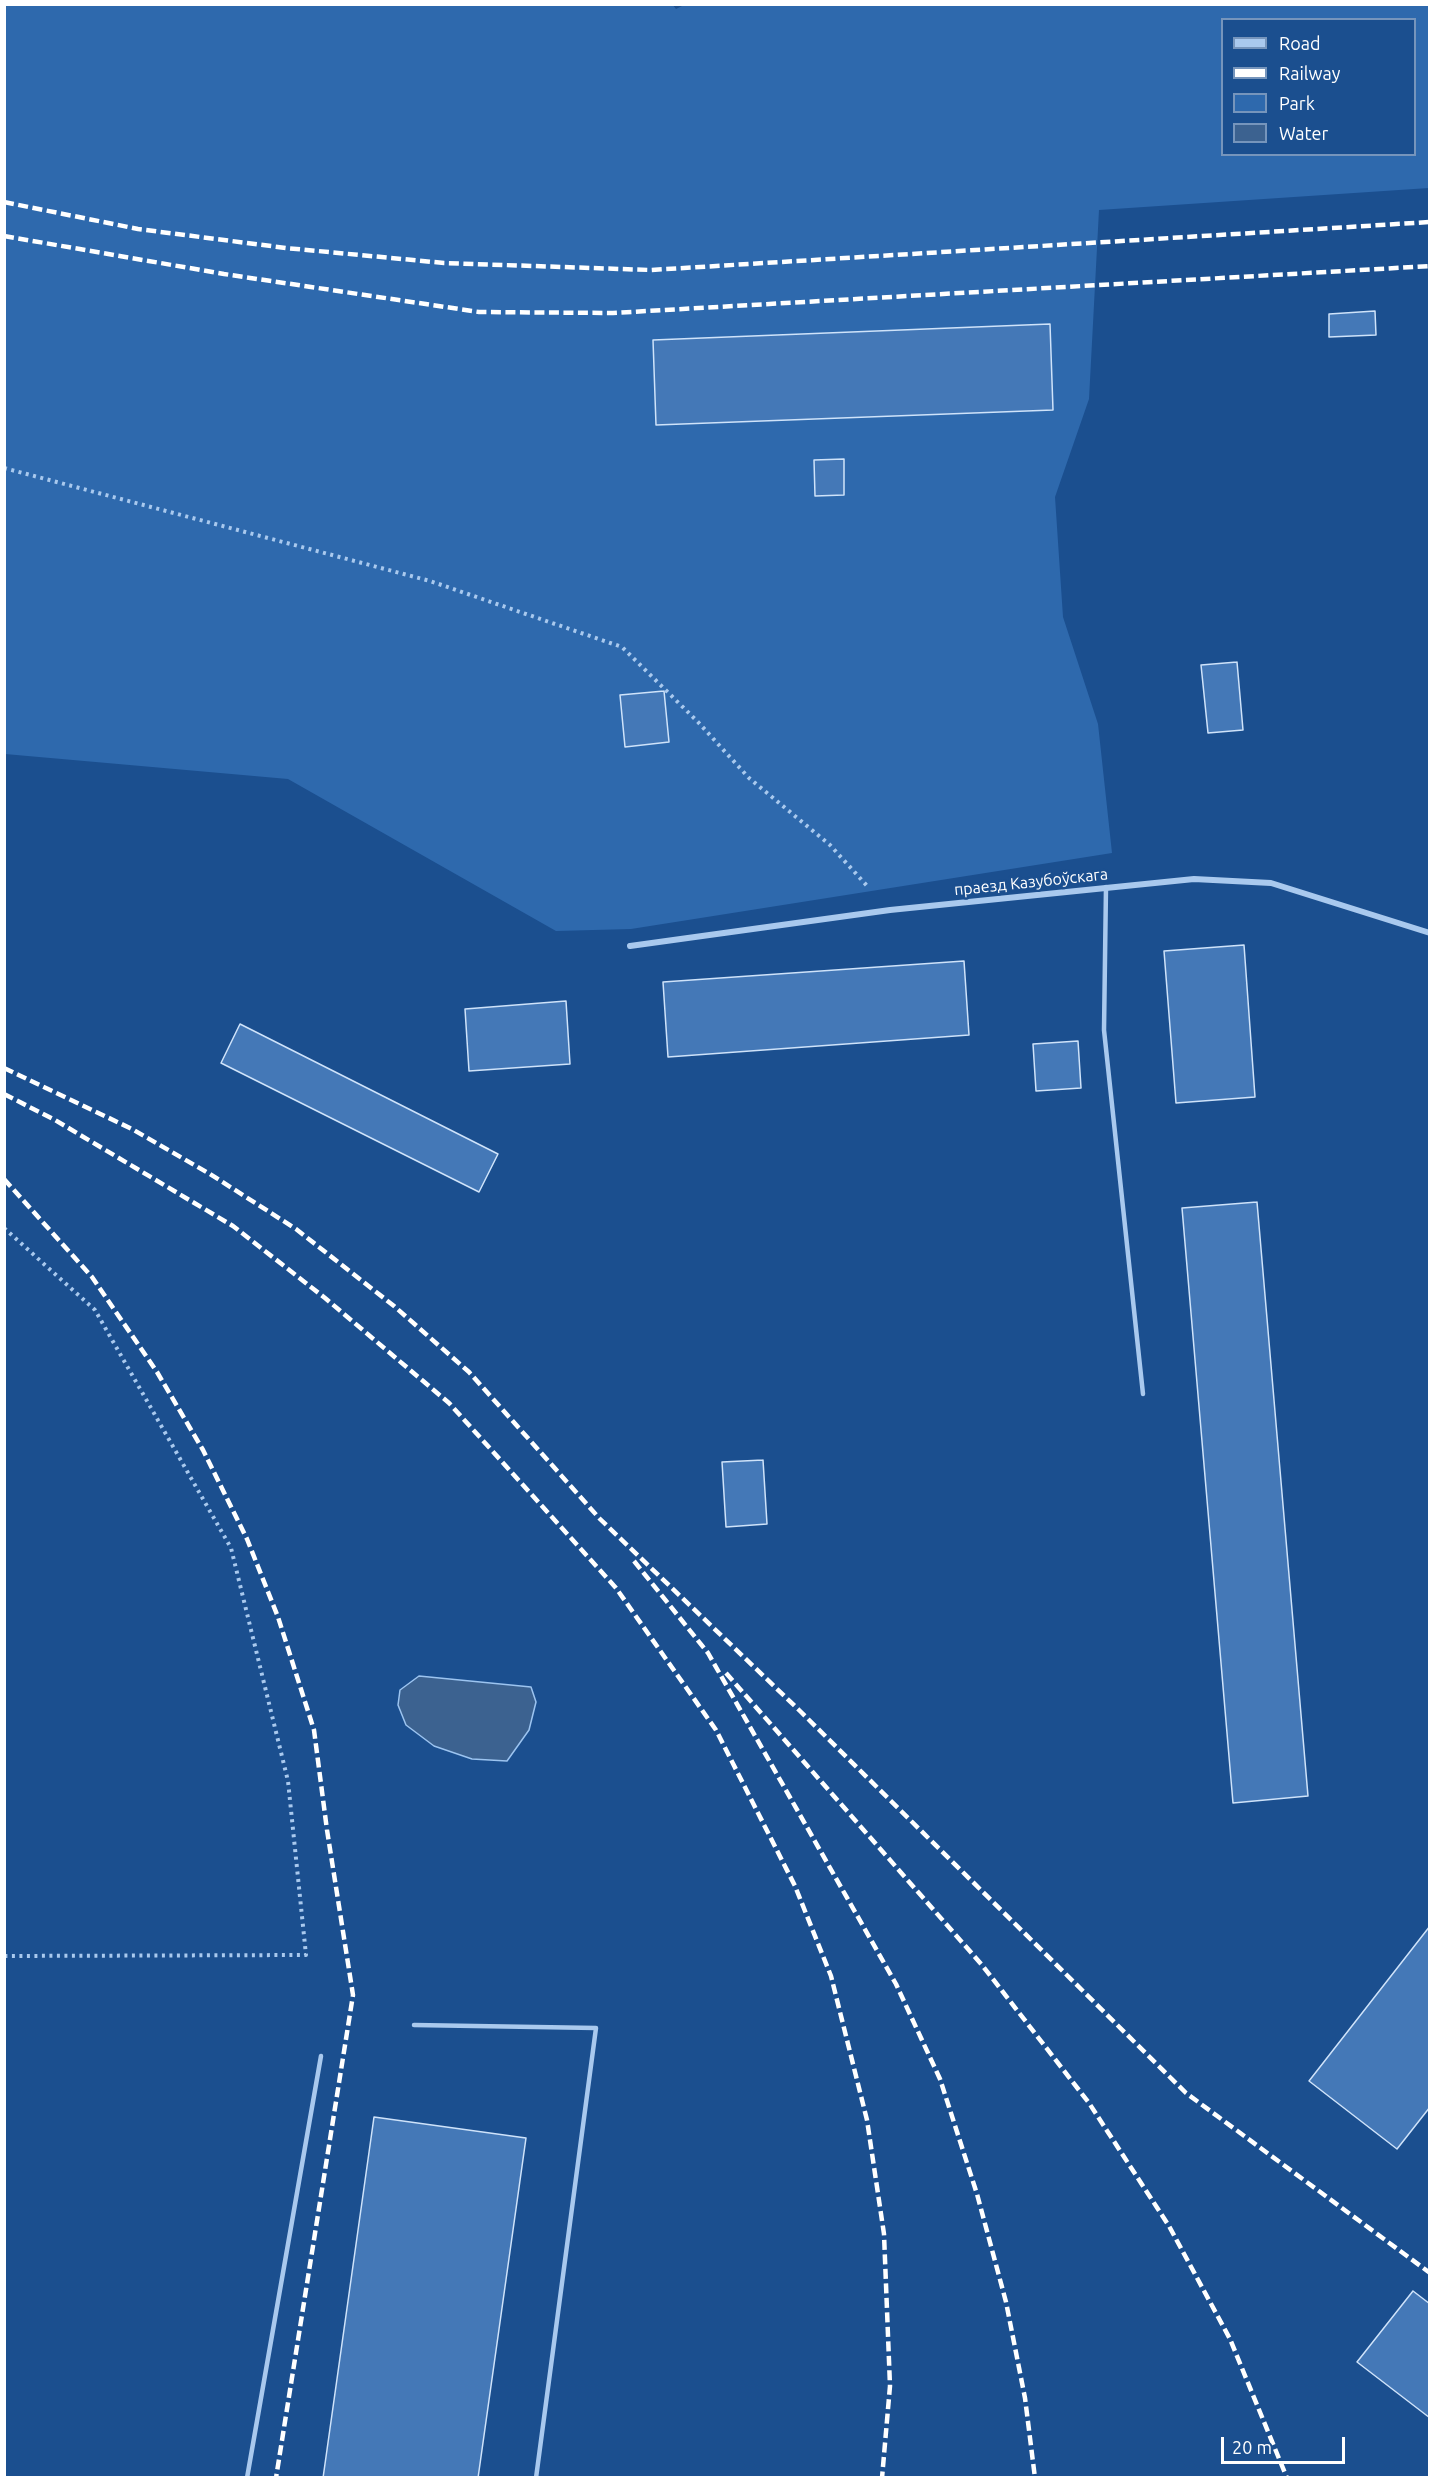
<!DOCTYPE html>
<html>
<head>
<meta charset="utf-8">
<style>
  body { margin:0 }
  #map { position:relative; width:1434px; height:2482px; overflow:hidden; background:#1b4f8f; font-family:Ubuntu,sans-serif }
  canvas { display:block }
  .frame { position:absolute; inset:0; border:6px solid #fff; pointer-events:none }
  .legend { position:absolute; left:1221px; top:18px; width:195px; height:138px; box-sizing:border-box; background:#1b4f8f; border:2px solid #7695bc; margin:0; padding:8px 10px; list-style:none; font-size:18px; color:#fff }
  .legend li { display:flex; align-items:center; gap:12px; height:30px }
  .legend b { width:30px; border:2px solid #7695bc }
  .scale { position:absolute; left:1221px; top:2437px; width:124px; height:27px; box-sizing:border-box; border:3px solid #fff; border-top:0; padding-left:8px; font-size:18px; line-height:21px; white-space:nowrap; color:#fff; -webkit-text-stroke:4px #1b4f8f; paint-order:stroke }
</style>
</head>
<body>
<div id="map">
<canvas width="1434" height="2482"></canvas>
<div class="frame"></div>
<ul class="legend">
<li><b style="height:8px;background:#a9c9ee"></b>Road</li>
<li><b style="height:8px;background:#fff"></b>Railway</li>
<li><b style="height:16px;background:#2e69ad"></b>Park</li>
<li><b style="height:16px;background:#3c6290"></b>Water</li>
</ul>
<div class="scale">20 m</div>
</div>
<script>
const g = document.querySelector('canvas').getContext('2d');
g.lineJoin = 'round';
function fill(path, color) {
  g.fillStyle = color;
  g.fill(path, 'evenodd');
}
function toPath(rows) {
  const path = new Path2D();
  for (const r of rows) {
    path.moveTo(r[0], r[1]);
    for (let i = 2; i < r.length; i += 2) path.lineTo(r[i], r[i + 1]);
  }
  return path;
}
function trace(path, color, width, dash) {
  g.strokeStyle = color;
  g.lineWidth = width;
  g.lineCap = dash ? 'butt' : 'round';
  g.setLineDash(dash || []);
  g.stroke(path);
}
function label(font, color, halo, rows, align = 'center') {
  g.font = font + ' Ubuntu,sans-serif';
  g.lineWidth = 5;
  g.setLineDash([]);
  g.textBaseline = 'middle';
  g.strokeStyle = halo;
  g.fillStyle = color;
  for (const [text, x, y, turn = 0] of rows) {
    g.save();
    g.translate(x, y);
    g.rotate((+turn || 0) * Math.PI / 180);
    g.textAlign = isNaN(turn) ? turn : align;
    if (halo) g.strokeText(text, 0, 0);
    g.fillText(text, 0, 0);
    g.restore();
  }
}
const green = toPath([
  [672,4,676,9,686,4,1429,5,1429,188,1099,210,1089,399,1055,497,1063,617,1098,724,1112,853,631,929,556,931,288,779,5,754,4,5],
  [1222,20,1414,20,1414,154,1222,154]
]);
const water = toPath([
  [419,1676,531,1687,536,1702,529,1730,507,1761,472,1759,434,1746,406,1725,398,1705,400,1690,419,1676]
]);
const building = toPath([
  [1375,311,1376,335,1329,337,1329,314,1375,311],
  [1050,324,1053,410,656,425,653,340,1050,324],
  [844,459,844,495,815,496,814,460,844,459],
  [1237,662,1243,730,1208,733,1201,665,1237,662],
  [664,691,669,742,625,747,620,695,664,691],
  [1244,945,1255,1097,1176,1103,1164,951,1244,945],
  [964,961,969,1035,668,1057,663,982,964,961],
  [566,1001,570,1064,469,1071,465,1009,566,1001],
  [240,1024,498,1154,479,1192,221,1063,240,1024],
  [1078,1041,1081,1088,1036,1091,1033,1044,1078,1041],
  [1257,1202,1308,1796,1233,1803,1182,1208,1257,1202],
  [763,1460,767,1524,726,1527,722,1462,763,1460],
  [1430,1926,1430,2107,1397,2149,1309,2081,1430,1926],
  [374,2117,526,2138,478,2478,323,2478,374,2117],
  [1413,2291,1430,2304,1430,2418,1357,2362,1413,2291]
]);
const path = toPath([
  [4,468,430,581,622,647,698,722,749,778,830,845,869,888],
  [4,1228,95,1310,231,1548,288,1781,306,1955,4,1956]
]);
const service = toPath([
  [1106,887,1104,1030,1143,1394],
  [414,2025,596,2028,536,2478],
  [247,2478,321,2056]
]);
const minor = toPath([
  [630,946,890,910,1194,879,1271,883,1430,933]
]);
const rail = toPath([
  [4,202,138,229,286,248,444,263,651,270,1430,222],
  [4,236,224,274,479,312,613,313,1430,266],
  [4,1068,132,1129,210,1174,296,1229,394,1306,469,1372,600,1519,800,1711,1186,2093,1430,2273],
  [4,1094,55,1120,233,1226,325,1298,449,1403,616,1588,716,1730,795,1886,831,1976,867,2120,884,2234,890,2386,882,2478],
  [4,1179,92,1277,157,1372,203,1450,247,1539,278,1617,314,1730,327,1830,353,1995,276,2478],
  [634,1561,708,1653,896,1984,940,2079,977,2194,1006,2302,1025,2398,1035,2478],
  [726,1673,982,1965,1089,2103,1169,2226,1230,2339,1287,2478]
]);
const streetNames = [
  ["праезд Казубоўскага",1031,882,-6]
];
fill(green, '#2e69ad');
fill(water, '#3c6290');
trace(water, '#9cc4f0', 1.5);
fill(building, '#4478b7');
trace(building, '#cfe3fa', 1.5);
trace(path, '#a9c9ee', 4, [3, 4.5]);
trace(service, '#a9c9ee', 4.5);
trace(minor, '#a9c9ee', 6);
trace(rail, '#fff', 4.5, [10, 4.5]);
label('16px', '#fff', '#1b4f8f', streetNames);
</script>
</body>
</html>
